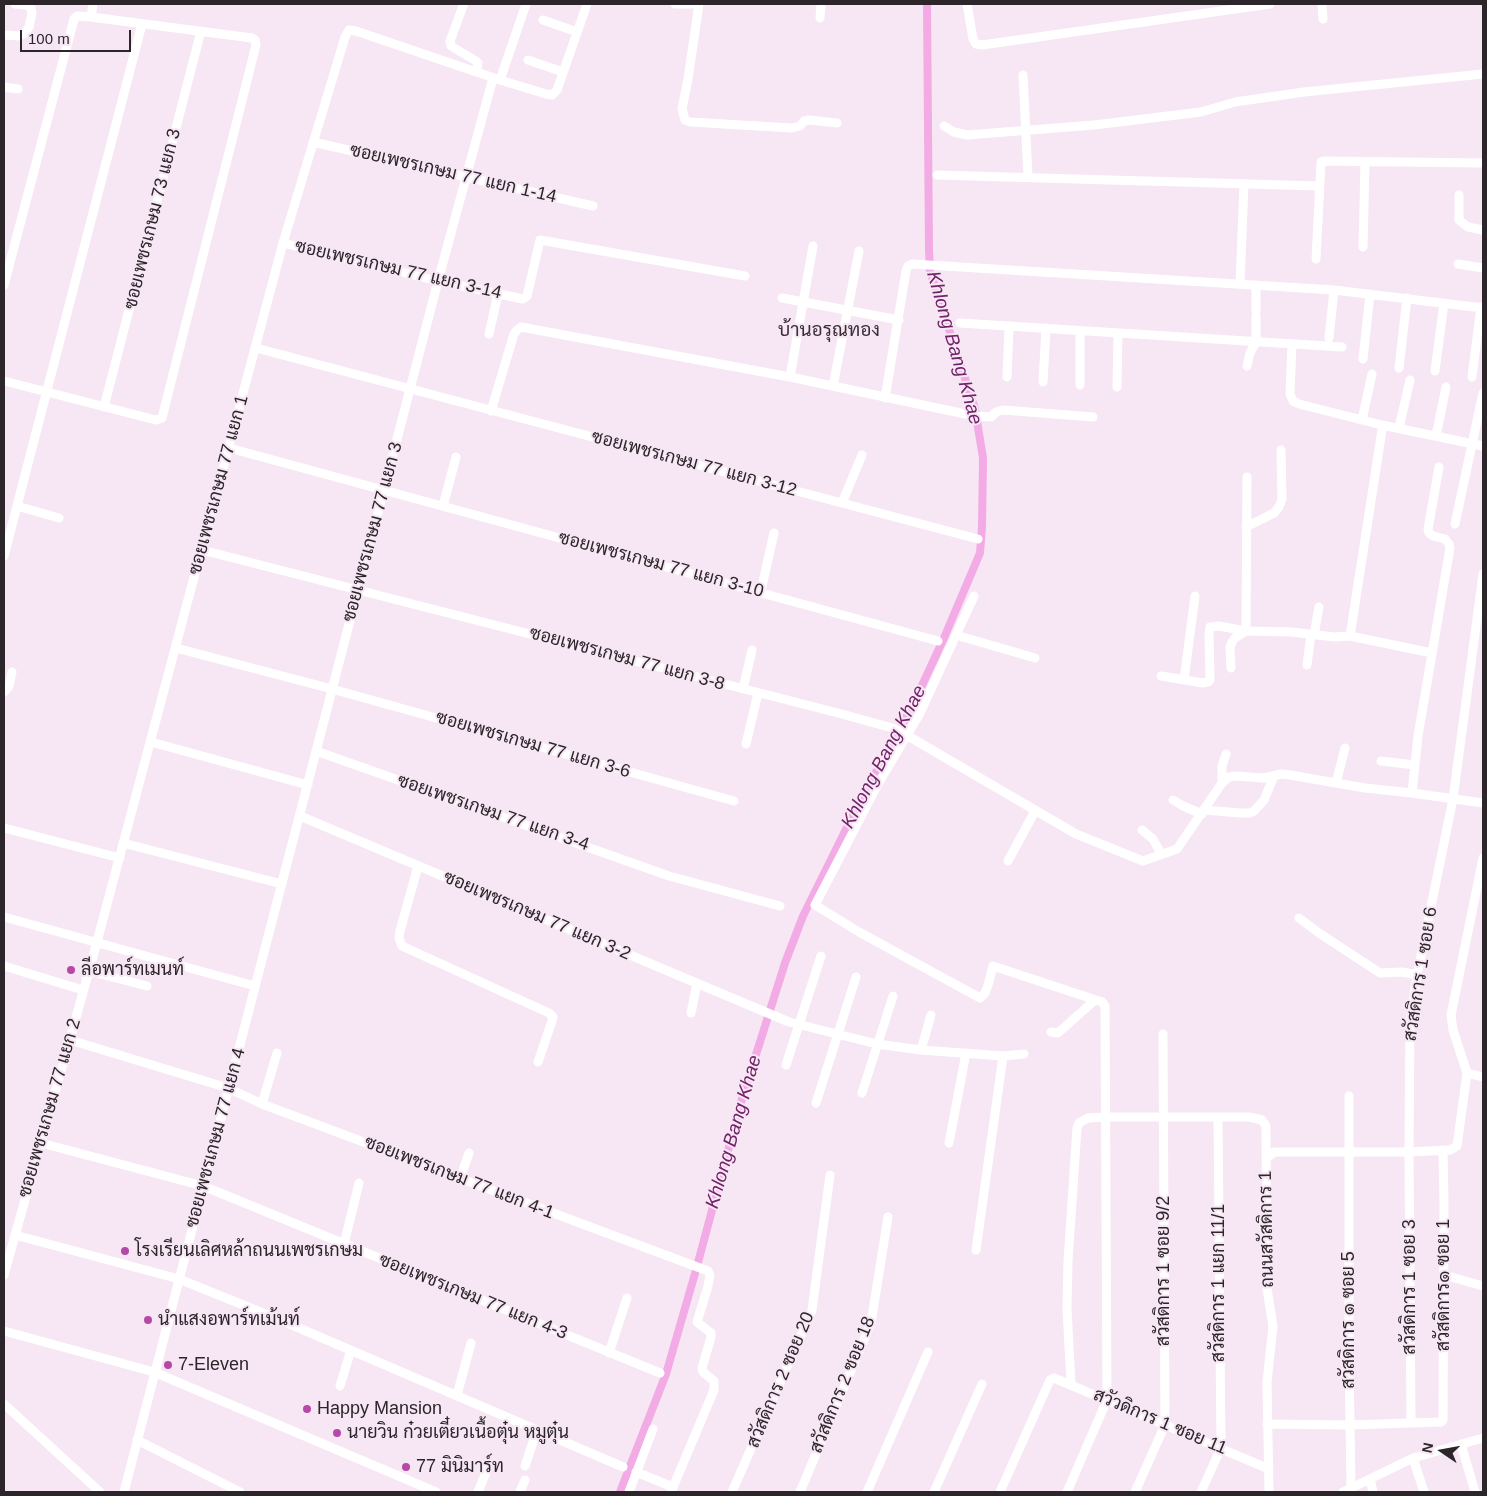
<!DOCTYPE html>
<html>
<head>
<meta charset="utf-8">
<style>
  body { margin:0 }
  #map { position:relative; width:1487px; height:1496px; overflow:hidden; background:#f7e7f4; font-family:Helvetica,sans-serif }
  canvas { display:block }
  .frame { position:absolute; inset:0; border:5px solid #2c262a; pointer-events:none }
  .north { position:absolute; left:1417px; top:1426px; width:50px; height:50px; -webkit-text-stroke:4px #f7e7f4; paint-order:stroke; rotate:282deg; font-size:14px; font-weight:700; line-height:20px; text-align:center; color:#2c262a }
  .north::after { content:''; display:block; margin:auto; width:18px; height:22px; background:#2c262a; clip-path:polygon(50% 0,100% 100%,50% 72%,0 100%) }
  .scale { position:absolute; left:20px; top:30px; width:111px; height:22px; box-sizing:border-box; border:2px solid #2c262a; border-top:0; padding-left:6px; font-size:15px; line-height:18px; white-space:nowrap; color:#2c262a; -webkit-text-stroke:4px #f7e7f4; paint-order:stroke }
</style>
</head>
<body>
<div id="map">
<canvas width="1487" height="1496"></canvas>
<div class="frame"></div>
<div class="north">N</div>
<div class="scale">100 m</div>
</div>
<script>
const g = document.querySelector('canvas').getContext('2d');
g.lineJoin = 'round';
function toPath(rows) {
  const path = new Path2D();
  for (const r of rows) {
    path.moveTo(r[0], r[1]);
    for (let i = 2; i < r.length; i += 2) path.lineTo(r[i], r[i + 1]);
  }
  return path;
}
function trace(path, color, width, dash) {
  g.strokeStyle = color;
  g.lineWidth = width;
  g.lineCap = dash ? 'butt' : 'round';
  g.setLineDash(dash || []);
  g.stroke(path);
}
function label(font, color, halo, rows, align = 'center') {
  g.font = font + ' Helvetica,Sarabun,sans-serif';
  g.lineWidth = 4;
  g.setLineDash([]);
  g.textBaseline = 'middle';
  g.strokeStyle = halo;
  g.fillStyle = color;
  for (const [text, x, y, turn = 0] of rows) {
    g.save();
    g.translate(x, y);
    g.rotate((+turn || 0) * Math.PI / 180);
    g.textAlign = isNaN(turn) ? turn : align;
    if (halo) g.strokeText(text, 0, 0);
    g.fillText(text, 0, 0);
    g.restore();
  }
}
const canal = toPath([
  [620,1492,666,1374,696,1270,741,1102,785,963,803,916,860,801,912,707,944,638,980,553,982,527,983,458,975,409,930,271,929,250,927,4]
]);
const street = toPath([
  [675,4,695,4],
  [699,4,688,79,682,109,685,120,690,122,792,128,800,126,804,121,809,120,837,123],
  [967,4,973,39,976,44,982,45,1270,4],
  [1322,4,1323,19],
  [463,6,450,41,451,46,476,61,478,63,476,72],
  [91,17,93,4],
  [820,18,821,4],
  [543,20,577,32],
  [4,35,19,36,25,33,29,27,32,13,31,8,26,5,15,4],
  [528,60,563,72],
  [1023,75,1028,177],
  [500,80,526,4],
  [4,87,18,89],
  [944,126,954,132,967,135,1094,125,1201,112,1235,102,1304,92,1483,74],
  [313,142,593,206],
  [937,175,1319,186],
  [1459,195,1459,220,1468,227,1483,230],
  [283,243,438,281,523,299,527,296,540,240,745,276],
  [1363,247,1365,162],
  [1316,259,1321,162,1323,161,1483,163],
  [1458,264,1483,268],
  [1240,284,1244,184],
  [4,285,74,19,77,16,91,17,252,38,255,40,256,45,162,418,156,420,4,381],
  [782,298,899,320],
  [1256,311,1256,285],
  [960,323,1342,347],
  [489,334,498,294],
  [1329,338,1334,290],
  [1292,344,1290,394,1293,401,1299,404,1382,425,1483,446],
  [256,348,978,539],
  [1363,359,1370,294],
  [1247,366,1250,353,1256,342,1256,316],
  [1399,368,1407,298],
  [1435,371,1444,303],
  [790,377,813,246],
  [1007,377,1009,326],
  [1472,377,1481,307],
  [1043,382,1046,328],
  [1080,385,1080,331],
  [833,386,859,251],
  [1117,387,1118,333],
  [885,398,906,271,908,266,912,264,1334,290,1483,308],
  [104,407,201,31],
  [491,411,514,334,517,330,521,327,790,377,975,416,991,417,996,412,1003,410,1093,417],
  [1362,420,1372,374],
  [1399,428,1410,380],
  [1436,436,1446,387],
  [229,448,938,641],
  [842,503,862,455],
  [17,506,59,518],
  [443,506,456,457],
  [1455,524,1483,393],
  [1246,527,1274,513,1279,507,1282,499,1281,450],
  [202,550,838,713,896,729,1076,834,1143,861,1177,849,1222,783,1229,777,1235,776,1264,778,1281,774,1290,775,1365,788,1412,793,1483,803],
  [4,556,142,24],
  [761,591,774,533],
  [974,596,919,715,878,784,815,905,859,932,980,998,985,993,988,985,993,966,1102,1002,1105,1006,1107,1400,1067,1492],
  [956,635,1035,658],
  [1314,635,1319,607],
  [1350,636,1382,430],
  [176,648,332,689,734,801],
  [1307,665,1311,634],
  [1231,668,1230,648,1232,642,1235,638,1246,631,1292,632,1334,637,1350,636,1432,653],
  [1161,676,1203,683,1208,682,1210,680,1209,634,1210,627,1219,626,1246,631,1247,477],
  [1184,680,1195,596],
  [743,689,752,650],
  [4,692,9,686,12,672],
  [151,742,308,785],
  [746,744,758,693],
  [316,751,669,876,780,906],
  [1381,761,1415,765],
  [1222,783,1222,766,1226,754],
  [1336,783,1345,748],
  [1412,793,1418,736,1450,548,1449,544,1445,539,1433,536,1429,533,1428,529,1439,467],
  [1173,800,1183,806,1202,814],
  [1205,810,1240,813,1249,813,1254,811,1264,800,1274,776],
  [300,816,789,1022,877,1044,921,1050,1003,1056,1024,1054],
  [4,828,120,858],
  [1142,830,1153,839,1161,854],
  [123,843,282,884],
  [1008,861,1035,811],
  [418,866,400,931,399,938,402,946,549,1013,553,1017,552,1021,538,1062],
  [4,917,255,986],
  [1299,918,1319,933,1380,973,1402,972,1417,975],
  [4,966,83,990],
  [89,971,147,986],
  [691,1013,697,983],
  [1051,1032,1058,1033,1095,1000],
  [70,1040,228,1088,262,1104,708,1271,710,1275,708,1286,697,1322,711,1333,711,1337,702,1368,703,1372,714,1381,714,1390,671,1492],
  [921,1050,931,1015],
  [786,1065,821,956],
  [1467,1073,1483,1077],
  [862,1093,893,996],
  [1349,1096,1349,1358,1351,1488],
  [816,1103,856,977],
  [262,1104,277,1053],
  [41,1143,203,1186,660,1373],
  [949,1143,966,1053],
  [1266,1159,1274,1152,1409,1152,1450,1150,1457,1146,1467,1073,1453,1030,1451,1015,1483,858],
  [460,1179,469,1153],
  [15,1235,179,1279,285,1322,623,1467],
  [344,1244,359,1183],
  [976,1250,1003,1056],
  [4,1275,94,953,283,243,345,37,349,30,356,31,500,80,546,94,552,95,557,90,587,4],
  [1444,1275,1483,1286],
  [4,1331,154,1372,436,1492],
  [609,1353,627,1298],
  [1071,1384,1067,1309,1068,1261,1077,1128,1079,1123,1088,1118,1106,1117,1249,1117,1262,1120,1266,1126,1267,1289,1273,1326,1267,1382,1269,1492],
  [340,1386,351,1350],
  [457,1395,471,1343],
  [4,1404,100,1492],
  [1411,1423,1409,1152,1410,1022,1417,975,1453,799,1483,574],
  [1267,1424,1349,1425,1441,1422,1443,1420,1444,1205,1443,1150],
  [137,1440,240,1492],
  [1461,1444,1475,1492],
  [1413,1458,1424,1492],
  [525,1466,537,1430],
  [636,1472,673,1487],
  [1370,1479,1373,1492],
  [124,1492,438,281,493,78],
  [478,1492,489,1465],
  [520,1492,525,1480],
  [629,1492,653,1429],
  [732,1492,812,1310,830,1175],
  [800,1492,871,1323,888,1217],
  [867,1492,928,1352],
  [934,1492,982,1384],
  [1000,1492,1050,1380,1054,1378,1269,1469],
  [1135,1492,1165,1425,1163,1034],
  [1201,1492,1221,1448,1218,1117],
  [1343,1492,1413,1458,1483,1438]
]);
const markers = [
  [71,970,5,"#b648a7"],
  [125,1251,5,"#b648a7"],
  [148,1320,5,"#b648a7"],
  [168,1365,5,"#b648a7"],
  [307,1409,5,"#b648a7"],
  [337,1433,5,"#b648a7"],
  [406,1467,5,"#b648a7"]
];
const streetNames = [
  ["ซอยเพชรเกษม 77 แยก 1-14",453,174,13],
  ["ซอยเพชรเกษม 73 แยก 3",153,219,-76],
  ["ซอยเพชรเกษม 77 แยก 3-14",398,270,13],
  ["ซอยเพชรเกษม 77 แยก 3-12",694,464,15],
  ["ซอยเพชรเกษม 77 แยก 1",219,485,-75],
  ["ซอยเพชรเกษม 77 แยก 3",373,532,-75],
  ["ซอยเพชรเกษม 77 แยก 3-10",661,565,15],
  ["ซอยเพชรเกษม 77 แยก 3-8",627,659,15],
  ["ซอยเพชรเกษม 77 แยก 3-6",533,745,16],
  ["ซอยเพชรเกษม 77 แยก 3-4",493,813,19],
  ["ซอยเพชรเกษม 77 แยก 3-2",537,916,23],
  ["สวัสดิการ 1 ซอย 6",1421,974,-81],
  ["ซอยเพชรเกษม 77 แยก 2",50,1108,-74],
  ["ซอยเพชรเกษม 77 แยก 4",216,1138,-75],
  ["ซอยเพชรเกษม 77 แยก 4-1",459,1178,21],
  ["ถนนสวัสดิการ 1",1267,1229,-91],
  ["สวัสดิการ 1 ซอย 9/2",1164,1271,-90],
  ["สวัสดิการ 1 แยก 11/1",1219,1283,-90],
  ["สวัสดิการ๑ ซอย 1",1444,1285,-90],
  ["สวัสดิการ 1 ซอย 3",1410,1287,-90],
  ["ซอยเพชรเกษม 77 แยก 4-3",473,1297,22],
  ["สวัสดิการ ๑ ซอย 5",1349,1320,-90],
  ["สวัสดิการ 2 ซอย 20",781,1380,-67],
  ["สวัสดิการ 2 ซอย 18",843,1385,-68],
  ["สวัวดิการ 1 ซอย 11",1160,1422,23]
];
const poiNames = [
  ["ลีอพาร์ทเมนท์",81,970],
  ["โรงเรียนเลิศหล้าถนนเพชรเกษม",135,1251],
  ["นำแสงอพาร์ทเม้นท์",158,1320],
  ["7-Eleven",178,1365],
  ["Happy Mansion",317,1409],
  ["นายวิน ก๋วยเตี๋ยวเนื้อตุ๋น หมูตุ๋น",347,1433],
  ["77 มินิมาร์ท",416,1467]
];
const neighbourhoodNames = [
  ["บ้านอรุณทอง",829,331]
];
const waterNames = [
  ["Khlong Bang Khae",954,348,74],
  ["Khlong Bang Khae",884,757,-62],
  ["Khlong Bang Khae",734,1132,-74]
];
trace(canal, '#f2abe5', 8);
trace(street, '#fff', 9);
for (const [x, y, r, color] of markers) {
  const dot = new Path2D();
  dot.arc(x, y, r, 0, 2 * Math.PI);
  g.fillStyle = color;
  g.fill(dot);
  trace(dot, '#f7e7f4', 2);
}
label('18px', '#2c262a', '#f7e7f4', streetNames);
label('18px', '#2c262a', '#f7e7f4', poiNames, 'left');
label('19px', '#3a2e37', '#f7e7f4', neighbourhoodNames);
label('italic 19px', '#722268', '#f7e7f4', waterNames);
</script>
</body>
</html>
